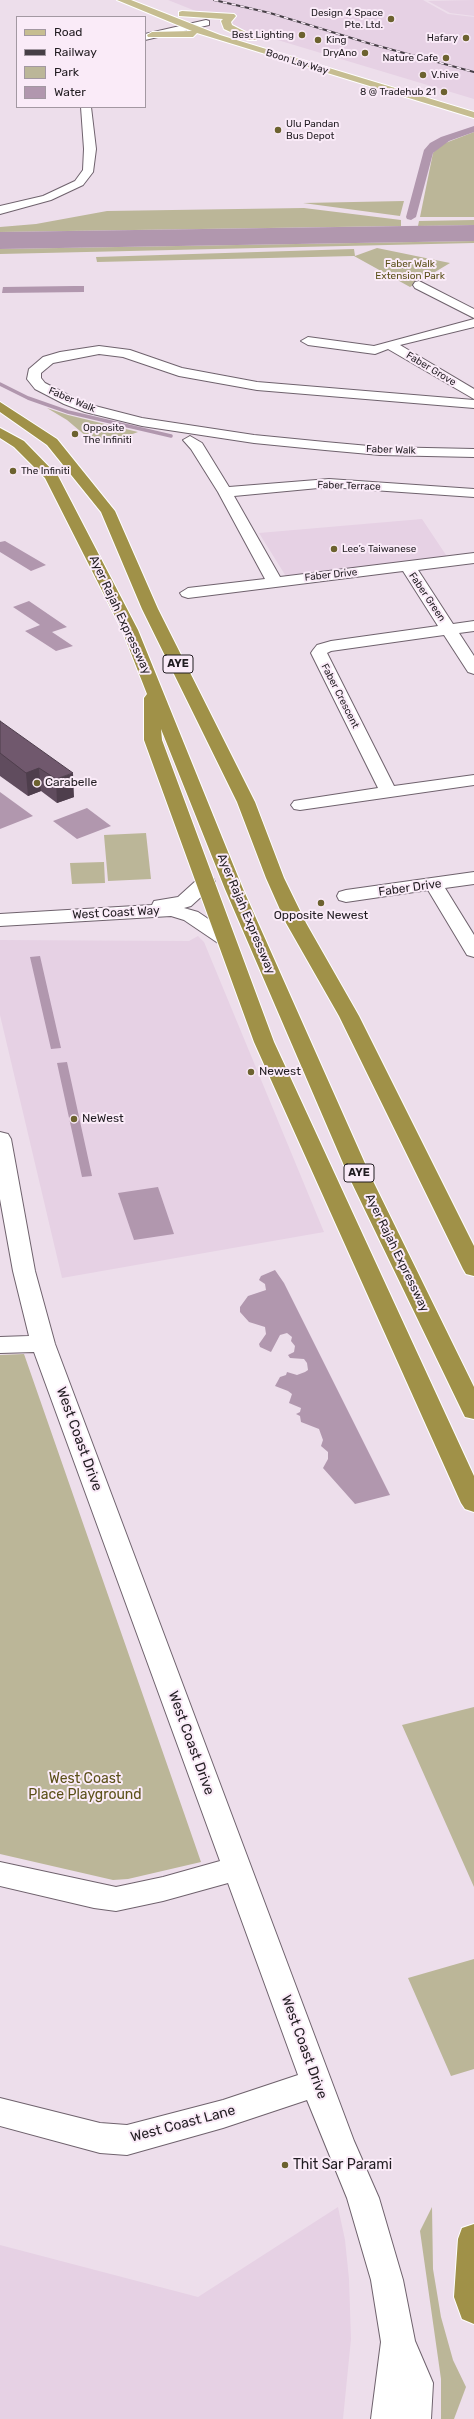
<!DOCTYPE html>
<html>
<head>
<meta charset="utf-8">
<style>
  body { margin:0 }
  #map { position:relative; width:474px; height:2419px; overflow:hidden; background:#eddeeb; font-family:Rubik,sans-serif }
  canvas { display:block }
  .legend { position:absolute; left:16px; top:16px; width:130px; height:92px; box-sizing:border-box; background:#faebf8; border:1px solid #a398a2; margin:0; padding:5px 7px; list-style:none; font-size:12px; color:#211c21 }
  .legend li { display:flex; align-items:center; gap:8px; height:20px }
  .legend b { width:20px; border:1px solid #a398a2 }
</style>
</head>
<body>
<div id="map">
<canvas width="474" height="2419"></canvas>
<ul class="legend">
<li><b style="height:5px;background:#c6bd91"></b>Road</li>
<li><b style="height:5px;background:#463f46"></b>Railway</li>
<li><b style="height:11px;background:#bbb698"></b>Park</li>
<li><b style="height:11px;background:#b197ae"></b>Water</li>
</ul>
</div>
<script>
const g = document.querySelector('canvas').getContext('2d');
g.lineJoin = 'round';
function fill(path, color) {
  g.fillStyle = color;
  g.fill(path, 'evenodd');
}
function toPath(rows) {
  const path = new Path2D();
  for (const r of rows) {
    path.moveTo(r[0], r[1]);
    for (let i = 2; i < r.length; i += 2) path.lineTo(r[i], r[i + 1]);
  }
  return path;
}
function trace(path, color, width, dash) {
  g.strokeStyle = color;
  g.lineWidth = width;
  g.lineCap = dash ? 'butt' : 'round';
  g.setLineDash(dash || []);
  g.stroke(path);
}
function label(font, color, halo, rows, align = 'center') {
  g.font = font + ' Rubik,sans-serif';
  g.lineWidth = 4;
  g.setLineDash([]);
  g.textBaseline = 'middle';
  g.strokeStyle = halo;
  g.fillStyle = color;
  for (const [text, x, y, turn = 0] of rows) {
    g.save();
    g.translate(x, y);
    g.rotate((+turn || 0) * Math.PI / 180);
    g.textAlign = isNaN(turn) ? turn : align;
    if (halo) g.strokeText(text, 0, 0);
    g.fillText(text, 0, 0);
    g.restore();
  }
}
const built = toPath([
  [168,0,423,0,448,14,474,17,474,99,241,29],
  [474,0,474,16,450,13,428,1],
  [422,519,448,558,287,578,259,533],
  [198,936,204,942,324,1232,62,1278,0,1015,0,940,189,941],
  [338,2207,345,2240,349,2279,351,2339,343,2419,0,2419,0,2245,198,2297]
]);
const green = toPath([
  [474,132,474,217,420,217,433,153,440,145],
  [404,201,400,216,303,203],
  [304,208,401,220,401,226,0,232,0,227,36,224,107,211],
  [474,220,474,225,418,226,419,221],
  [474,241,474,243,0,254,0,249],
  [377,248,450,263,410,287,354,256,97,262,96,257,354,249,355,256],
  [47,408,68,415,138,432,116,440,93,442,67,420],
  [146,833,151,879,108,881,104,835],
  [104,862,105,883,72,884,70,863],
  [24,1354,184,1813,201,1862,128,1879,113,1880,0,1854,0,1355],
  [474,1707,474,1887,402,1725],
  [474,1959,474,2069,451,2076,408,1978],
  [432,2207,433,2269,441,2317,453,2360,466,2387,454,2419,441,2419,441,2379,420,2231]
]);
const water = toPath([
  [474,225,474,241,0,249,0,232],
  [74,286,84,286,84,292,2,293,3,287],
  [5,541,46,565,31,571,0,552,0,542],
  [29,601,67,627,52,632,73,646,56,651,25,631,40,625,13,607],
  [0,792,33,816,0,829],
  [87,808,111,826,77,839,53,821],
  [40,956,61,1048,51,1049,30,957],
  [67,1062,92,1176,82,1177,57,1063],
  [158,1187,174,1234,134,1240,118,1193],
  [275,1270,284,1283,390,1495,355,1504,323,1468,328,1459,328,1452,321,1446,323,1440,319,1429,301,1422,300,1416,296,1414,300,1412,301,1408,289,1403,292,1394,288,1391,275,1386,280,1377,286,1375,287,1372,297,1375,305,1372,308,1370,307,1363,304,1359,290,1358,288,1355,294,1352,295,1346,291,1341,292,1337,287,1333,280,1335,271,1352,260,1347,259,1344,266,1334,265,1327,249,1322,240,1312,240,1307,248,1296,266,1290,265,1284,259,1280,261,1276]
]);
const stream = toPath([
  [0,384,28,398,68,412,171,436]
]);
const canal = toPath([
  [474,126,474,132,449,141,433,153,416,217,411,220,407,219,406,217,424,150,430,143,441,137,474,126]
]);
const minor = toPath([
  [206,20,209,21,209,25,145,40,145,34,206,20],
  [81,107,91,107,96,149,93,172,83,185,51,200,0,214,0,206,43,196,75,181,83,170,84,149,81,107],
  [419,281,474,309,474,318,415,288,413,285,415,282,419,281],
  [474,319,474,327,400,345,474,389,474,399,388,349,375,354,308,345,301,341,308,337,374,346,474,319],
  [99,346,130,350,182,368,257,382,474,400,474,408,257,390,179,376,123,357,99,354,53,363,41,373,41,378,45,383,74,398,95,406,142,418,254,435,325,442,380,447,474,449,474,457,380,455,325,450,254,443,142,426,85,412,64,404,35,389,27,379,29,369,43,357,60,352,99,346],
  [190,436,202,443,229,487,329,479,474,489,474,497,329,487,234,496,280,577,474,553,474,563,418,570,453,624,474,621,474,631,459,633,474,656,474,674,468,672,444,635,331,651,327,653,394,786,474,775,474,785,300,810,294,809,291,805,294,801,300,800,378,788,311,653,313,650,317,645,331,641,438,626,403,571,188,598,182,596,180,593,188,588,265,579,218,492,191,449,183,440,190,436],
  [474,872,474,884,445,888,474,935,474,957,467,955,428,890,346,902,339,900,337,896,339,892,346,890,474,872],
  [206,876,213,878,215,882,213,886,191,906,184,908,198,912,232,935,235,939,232,943,218,943,184,920,171,916,0,926,0,914,152,905,154,901,178,897,199,878,206,876],
  [0,1132,8,1134,11,1139,35,1271,55,1344,354,2141,379,2198,403,2280,415,2341,433,2383,431,2419,371,2419,381,2342,371,2280,347,2198,307,2100,223,2128,127,2155,100,2153,0,2126,0,2098,100,2123,127,2125,223,2100,298,2075,228,1883,163,1901,116,1911,94,1908,0,1886,0,1862,116,1887,163,1877,220,1861,34,1352,0,1353,0,1337,29,1336,13,1271,0,1199,0,1132]
]);
const major = toPath([
  [117,0,131,0,220,35,474,112,474,118,197,33,193,37,148,37,147,35,152,32,192,31,117,0],
  [182,11,234,14,236,16,231,22,232,25,257,38,256,40,248,40,224,29,221,21,223,19,179,16,179,12,182,11]
]);
const highway = toPath([
  [0,402,57,439,115,511,158,609,255,802,284,878,306,923,359,1016,474,1246,474,1276,466,1274,463,1269,339,1016,286,923,266,878,237,802,142,609,101,512,47,445,0,412,0,402],
  [0,428,24,441,58,476,138,630,243,889,371,1177,474,1387,474,1419,465,1417,462,1411,349,1177,225,889,161,729,162,740,274,1042,474,1476,474,1512,465,1509,461,1503,254,1042,144,740,144,698,147,694,122,630,45,478,14,447,0,438,0,428],
  [474,2224,474,2324,462,2319,454,2297,458,2239,462,2228,474,2224]
]);
const rail = toPath([
  [214,0,270,13,371,44,474,72]
]);
const wall = toPath([
  [0,721,74,797,57,803,41,791,28,796,0,776]
]);
const shadedWall = toPath([
  [39,768,41,791,28,796,26,773],
  [73,773,74,797,57,803,56,779]
]);
const building = toPath([
  [0,721,73,773,56,779,39,768,26,773,0,753,0,721]
]);
const markers = [
  [391,19,4,"#6c622f"],
  [302,35,4,"#6c622f"],
  [466,38,4,"#6c622f"],
  [318,40,4,"#6c622f"],
  [365,53,4,"#6c622f"],
  [446,58,4,"#6c622f"],
  [423,75,4,"#6c622f"],
  [444,92,4,"#6c622f"],
  [278,130,4,"#6c622f"],
  [75,434,4,"#6c622f"],
  [13,471,4,"#6c622f"],
  [334,549,4,"#6c622f"],
  [37,783,4,"#6c622f"],
  [321,903,4,"#6c622f"],
  [251,1072,4,"#6c622f"],
  [74,1119,4,"#6c622f"],
  [285,2165,4,"#6c622f"]
];
const farPoinames = [
  ["Design 4 Space",383,13],
  ["Pte. Ltd.",383,25],
  ["Best Lighting",294,35],
  ["Hafary",458,38],
  ["King",326,40,"left"],
  ["DryAno",357,53],
  ["Nature Cafe",438,58],
  ["V.hive",431,75,"left"],
  ["8 @ Tradehub 21",436,92],
  ["Ulu Pandan",286,124,"left"],
  ["Bus Depot",286,136,"left"],
  ["Opposite",83,428,"left"],
  ["The Infiniti",83,440,"left"],
  ["The Infiniti",21,471,"left"],
  ["Lee’s Taiwanese",342,549,"left"]
];
const farStreetnames = [
  ["Boon Lay Way",297,62,17],
  ["Faber Grove",431,369,31],
  ["Faber Walk",72,400,23],
  ["Faber Walk",391,450,2],
  ["Faber Terrace",349,486,2],
  ["Faber Drive",331,575,-6],
  ["Faber Green",427,597,56],
  ["Faber Crescent",340,696,63]
];
const farParknames = [
  ["Faber Walk",410,264],
  ["Extension Park",410,276]
];
const shields = [
  [178,664,30],
  [359,1173,30]
];
const shieldNames = [
  ["AYE",178,664],
  ["AYE",359,1173]
];
const streetNames = [
  ["Ayer Rajah Expressway",120,615,65],
  ["Faber Drive",410,888,-8],
  ["West Coast Way",116,913,-3],
  ["Ayer Rajah Expressway",246,914,67],
  ["Ayer Rajah Expressway",397,1253,64]
];
const poiNames = [
  ["Carabelle",45,783],
  ["Opposite Newest",321,916,"center"],
  ["Newest",259,1072],
  ["NeWest",82,1119]
];
const nearStreetnames = [
  ["West Coast Drive",79,1439,70],
  ["West Coast Drive",191,1743,70],
  ["West Coast Drive",304,2047,70],
  ["West Coast Lane",183,2124,-15]
];
const nearParknames = [
  ["West Coast",85,1779],
  ["Place Playground",85,1795]
];
const nearPoinames = [
  ["Thit Sar Parami",293,2165]
];
fill(built, '#e6d1e4');
fill(green, '#bbb698');
fill(water, '#b197ae');
trace(stream, '#b197ae', 3.5);
fill(canal, '#b197ae');
trace(minor, '#6f626d', 2);
trace(major, '#fff', 2);
trace(highway, '#fff', 2);
fill(minor, '#fff');
fill(major, '#c6bd91');
fill(highway, '#a09148');
trace(rail, '#463f46', 2);
trace(rail, '#faebf8', 1.5, [4.5]);
fill(wall, '#604c5e');
fill(shadedWall, '#4e3e4c');
fill(building, '#70586d');
trace(building, '#4e3e4c', 1);
for (const [x, y, r, color] of markers) {
  const dot = new Path2D();
  dot.arc(x, y, r, 0, 2 * Math.PI);
  g.fillStyle = color;
  g.fill(dot);
  trace(dot, '#faebf8', 1.5);
}
label('10px', '#211c21', '#faebf8', farPoinames, 'right');
label('10px', '#211c21', '#faebf8', farStreetnames);
label('10px', '#5b5019', '#faebf8', farParknames);
for (const [x, y, w] of shields) {
  const box = new Path2D();
  box.roundRect(x - w / 2, y - 9, w, 18, 3);
  g.fillStyle = '#faebf8';
  g.fill(box);
  trace(box, '#211c21', 1);
}
label('bold 11px', '#211c21', null, shieldNames);
label('12px', '#211c21', '#faebf8', streetNames);
label('12px', '#211c21', '#faebf8', poiNames, 'left');
label('14px', '#211c21', '#faebf8', nearStreetnames);
label('14px', '#5b5019', '#faebf8', nearParknames);
label('14px', '#211c21', '#faebf8', nearPoinames, 'left');
</script>
</body>
</html>
